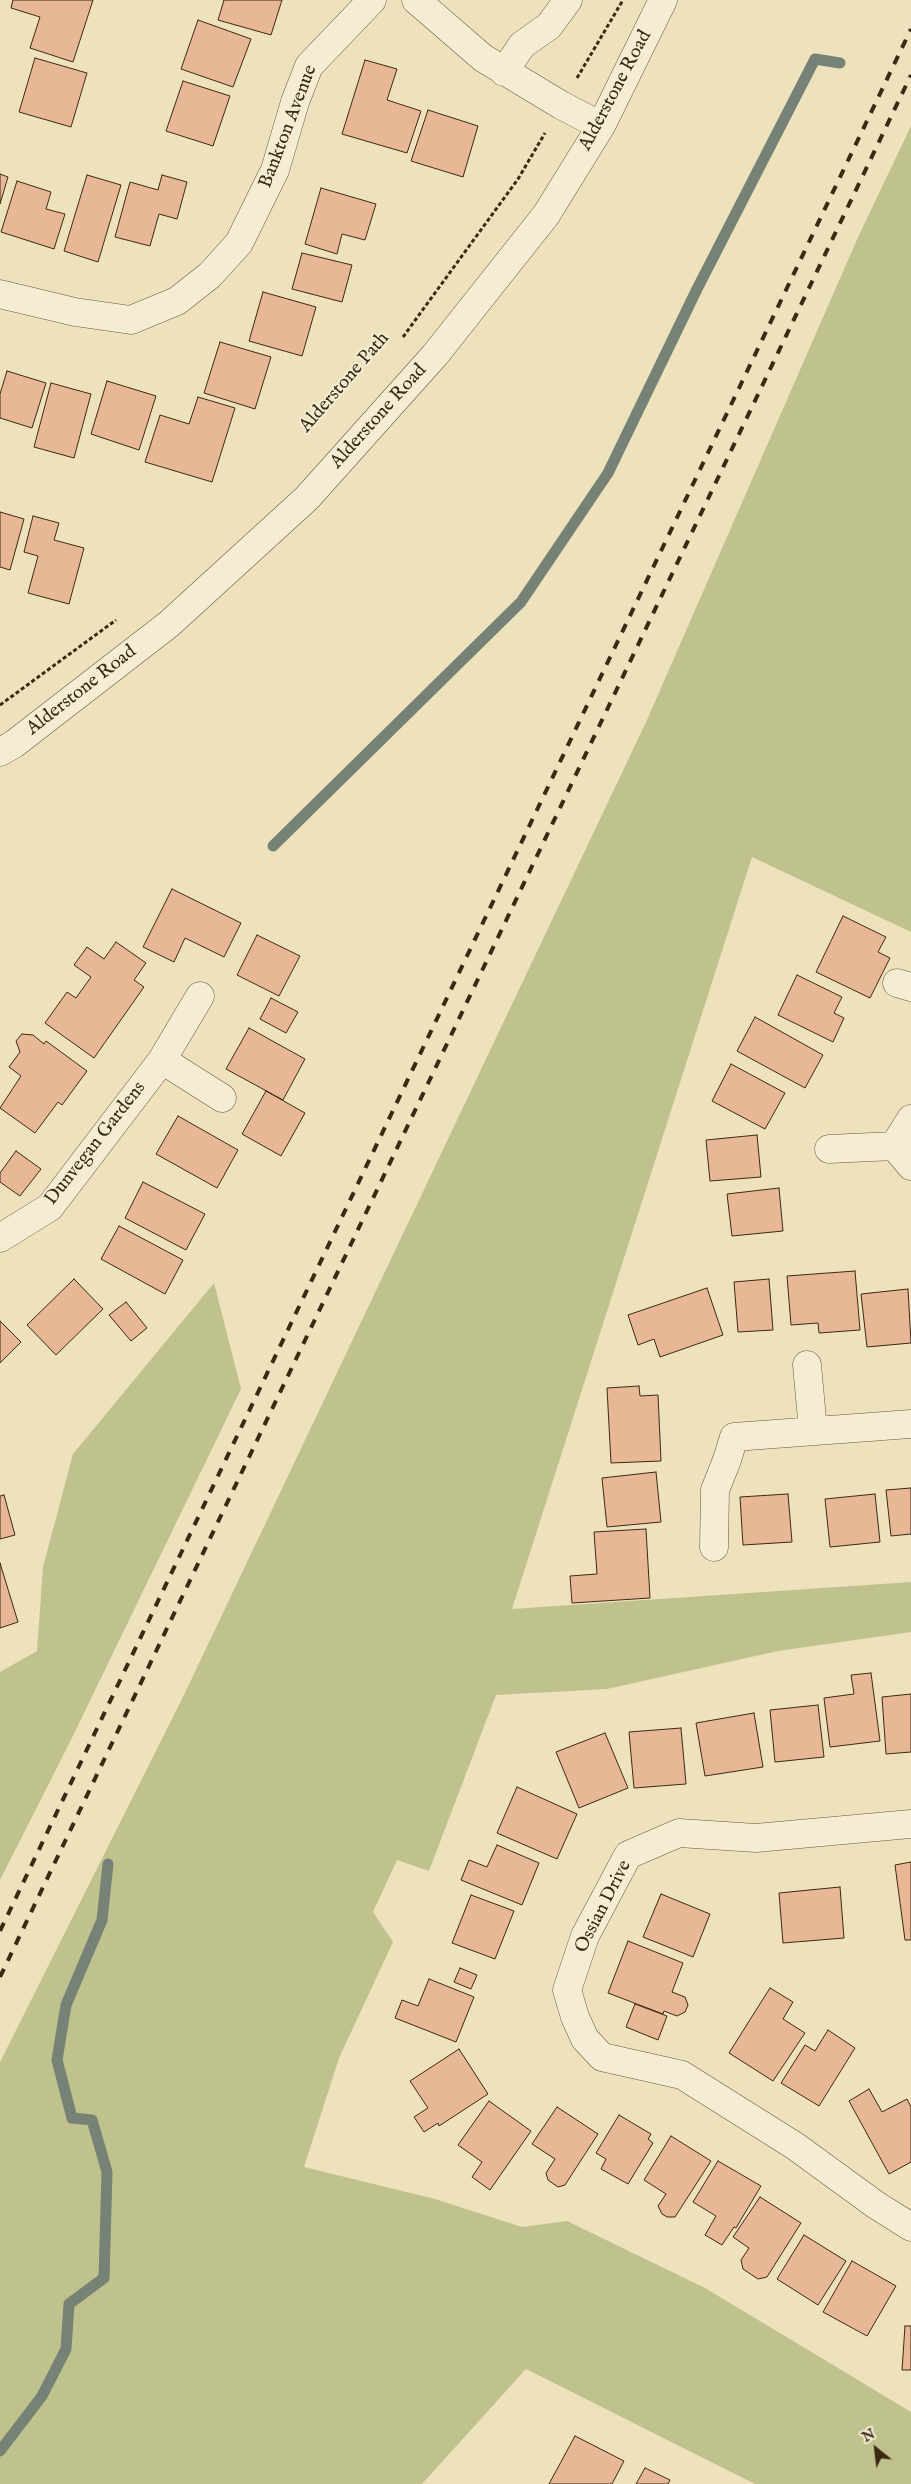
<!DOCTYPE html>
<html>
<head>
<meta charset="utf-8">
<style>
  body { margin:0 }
  #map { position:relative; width:911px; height:2484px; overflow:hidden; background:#eee2bc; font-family:"IM FELL English",serif }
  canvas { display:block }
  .north { position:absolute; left:851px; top:2424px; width:50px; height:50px; -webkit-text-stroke:4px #f4ecd3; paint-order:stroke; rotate:331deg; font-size:14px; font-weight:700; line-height:20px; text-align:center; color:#3b2913 }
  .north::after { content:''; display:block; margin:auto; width:18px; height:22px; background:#3b2913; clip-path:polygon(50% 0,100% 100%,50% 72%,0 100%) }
</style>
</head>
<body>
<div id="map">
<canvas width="911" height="2484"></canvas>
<div class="north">N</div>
</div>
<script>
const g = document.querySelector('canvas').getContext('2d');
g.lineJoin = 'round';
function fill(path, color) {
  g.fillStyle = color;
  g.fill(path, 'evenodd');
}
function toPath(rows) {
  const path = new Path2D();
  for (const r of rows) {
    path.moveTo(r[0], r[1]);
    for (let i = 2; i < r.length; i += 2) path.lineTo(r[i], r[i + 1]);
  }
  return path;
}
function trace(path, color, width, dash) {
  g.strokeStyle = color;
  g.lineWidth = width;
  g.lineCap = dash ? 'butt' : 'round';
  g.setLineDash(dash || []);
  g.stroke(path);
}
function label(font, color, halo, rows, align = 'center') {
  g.font = font + ' "IM FELL English",serif';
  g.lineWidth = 4;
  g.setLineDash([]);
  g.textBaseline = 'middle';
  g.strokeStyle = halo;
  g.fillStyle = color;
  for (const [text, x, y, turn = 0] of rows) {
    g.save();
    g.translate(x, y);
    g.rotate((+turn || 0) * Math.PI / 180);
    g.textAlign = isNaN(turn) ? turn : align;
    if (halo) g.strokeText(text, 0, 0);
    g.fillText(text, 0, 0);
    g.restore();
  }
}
const green = toPath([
  [911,126,911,932,752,857,512,1609,911,1582,911,1632,778,1651,607,1689,496,1695,429,1871,397,1860,373,1912,393,1942,339,2058,304,2167,435,2199,522,2227,567,2221,705,2288,911,2412,911,2484,755,2484,526,2369,422,2484,0,2484,0,2062,183,1697,647,720,859,235],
  [214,1283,241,1389,69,1744,0,1880,0,1672,37,1651,43,1567,73,1454]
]);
const stream = toPath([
  [273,846,521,602,608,473,697,289,815,59,840,63],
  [0,2451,42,2396,66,2349,69,2304,104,2278,107,2172,92,2120,72,2118,57,2060,66,2005,102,1920,108,1864]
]);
const building = toPath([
  [13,0,93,0,73,62,30,48,40,17,11,8,13,0],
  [224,0,282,0,271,35,218,20,224,0],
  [198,20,251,39,233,87,181,69,198,20],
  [35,58,87,73,71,127,19,112,35,58],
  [365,60,397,69,387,100,421,111,407,153,342,134,365,60],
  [183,81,230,96,213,146,166,131,183,81],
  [428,110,478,126,463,177,411,161,428,110],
  [0,174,8,177,0,204,0,174],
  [87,175,121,185,98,262,64,251,87,175],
  [162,175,187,182,177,219,159,214,150,246,115,237,130,182,158,190,162,175],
  [17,181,51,192,46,209,65,214,54,249,1,232,17,181],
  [321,188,376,204,365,240,342,234,337,254,305,244,321,188],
  [302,253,352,265,342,302,292,289,302,253],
  [263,292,316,307,302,356,249,341,263,292],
  [220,342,271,357,255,409,204,393,220,342],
  [7,371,46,383,32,428,0,418,0,394,7,371],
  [107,381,156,396,139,450,91,434,107,381],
  [51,383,91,394,74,458,34,447,51,383],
  [198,397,235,408,212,482,145,462,160,415,189,424,198,397],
  [0,512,24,519,10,570,0,567,0,512],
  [33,516,59,523,54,540,84,548,69,604,28,593,38,556,24,552,33,516],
  [172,889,241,923,224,957,185,938,174,962,143,947,172,889],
  [843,916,886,937,878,952,890,958,870,998,816,972,843,916],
  [257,935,300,956,279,996,237,975,257,935],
  [116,942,146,963,134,980,144,987,94,1058,45,1023,67,992,76,998,91,977,74,965,87,947,104,959,116,942],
  [797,975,842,997,834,1013,844,1018,833,1042,778,1015,797,975],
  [271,998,298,1012,286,1033,260,1019,271,998],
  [755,1017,823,1055,805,1088,737,1051,755,1017],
  [249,1028,305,1059,283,1100,226,1069,249,1028],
  [22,1034,33,1035,44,1044,46,1041,87,1071,62,1105,58,1102,35,1133,0,1108,21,1076,9,1067,20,1052,16,1041,22,1034],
  [731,1064,785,1093,765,1129,712,1101,731,1064],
  [266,1091,305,1113,281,1156,242,1134,266,1091],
  [178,1116,238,1150,217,1188,156,1154,178,1116],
  [757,1135,761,1177,710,1181,706,1140,757,1135],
  [16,1151,41,1169,20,1196,0,1182,0,1173,16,1151],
  [143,1182,205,1214,186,1250,125,1218,143,1182],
  [779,1188,783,1231,732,1236,727,1194,779,1188],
  [119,1226,183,1260,165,1294,101,1259,119,1226],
  [855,1271,860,1330,819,1333,818,1323,791,1325,787,1276,855,1271],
  [74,1279,103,1309,56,1355,27,1325,74,1279],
  [769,1279,773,1330,738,1332,734,1282,769,1279],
  [707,1288,723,1335,660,1357,654,1339,638,1345,628,1315,707,1288],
  [908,1289,911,1343,867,1347,861,1294,908,1289],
  [126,1302,147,1328,131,1341,109,1315,126,1302],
  [0,1321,21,1342,0,1363,0,1321],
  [639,1386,640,1396,658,1395,661,1461,611,1463,607,1388,639,1386],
  [656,1472,661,1522,607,1527,602,1478,656,1472],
  [911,1488,911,1534,891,1536,886,1490,911,1488],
  [788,1494,792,1542,743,1545,740,1497,788,1494],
  [875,1494,880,1542,830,1547,825,1499,875,1494],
  [4,1495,15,1535,0,1539,0,1496,4,1495],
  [646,1529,650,1598,572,1603,570,1576,597,1574,594,1532,646,1529],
  [0,1563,18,1622,0,1628,0,1563],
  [871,1673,880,1741,830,1747,824,1698,854,1694,851,1675,871,1673],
  [911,1694,911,1752,886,1754,882,1697,911,1694],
  [818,1705,824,1757,775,1762,770,1710,818,1705],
  [754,1713,763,1767,705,1776,696,1723,754,1713],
  [681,1728,686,1784,634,1788,629,1732,681,1728],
  [605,1733,628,1788,579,1808,556,1752,605,1733],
  [517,1787,577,1814,557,1859,497,1833,517,1787],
  [497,1845,539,1863,522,1905,461,1880,469,1860,487,1867,497,1845],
  [911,1862,911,1940,905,1940,895,1865,911,1862],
  [840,1887,844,1938,783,1943,779,1893,840,1887],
  [661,1894,710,1914,693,1957,643,1937,661,1894],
  [471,1895,514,1911,495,1959,452,1943,471,1895],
  [628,1941,683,1963,672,1992,685,1997,688,2005,685,2012,677,2016,664,2011,663,2014,608,1993,628,1941],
  [460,1968,477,1975,471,1989,454,1982,460,1968],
  [429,1979,474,1997,456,2042,395,2018,402,2000,418,2006,429,1979],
  [770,1988,793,2002,783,2019,805,2033,773,2081,729,2053,770,1988],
  [635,2004,667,2016,658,2040,626,2027,635,2004],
  [828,2030,855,2048,819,2106,781,2083,805,2045,815,2051,828,2030],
  [459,2049,488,2094,439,2126,438,2123,424,2132,414,2117,428,2108,410,2081,459,2049],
  [869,2089,882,2112,907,2099,911,2107,911,2162,889,2174,849,2101,869,2089],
  [489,2101,531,2131,490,2190,472,2177,482,2162,458,2145,489,2101],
  [557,2107,598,2134,565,2185,558,2187,548,2180,546,2173,555,2159,532,2144,557,2107],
  [619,2115,651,2134,648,2139,653,2143,628,2184,601,2169,606,2159,596,2153,619,2115],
  [671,2136,711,2161,675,2217,667,2217,662,2214,658,2206,666,2194,644,2180,671,2136],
  [718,2161,761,2186,736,2228,734,2227,722,2245,705,2235,716,2216,693,2202,718,2161],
  [760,2197,801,2223,767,2277,758,2279,743,2269,741,2260,749,2248,733,2237,760,2197],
  [804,2235,846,2261,818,2305,777,2279,804,2235],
  [852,2261,896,2286,867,2336,823,2312,852,2261],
  [905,2326,911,2326,911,2370,902,2370,905,2326],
  [575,2436,624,2461,612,2484,549,2484,575,2436],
  [645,2468,670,2480,668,2484,636,2484,645,2468]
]);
const path = toPath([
  [577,78,623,0],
  [403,337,518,179,545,133],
  [0,705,116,620]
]);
const minor = toPath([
  [416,0,483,58,561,105,601,126],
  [504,72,522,45,549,26,568,0],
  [0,294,75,312,131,320,177,301,210,275,239,243,275,170,295,102,309,66,372,0],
  [0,752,14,744,169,624,307,498,435,355,546,215,601,126,663,0],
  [897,983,911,987],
  [162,1060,222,1098],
  [894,1146,911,1119],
  [829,1149,894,1146,911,1166],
  [0,1238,50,1207,162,1060,200,996],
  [807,1365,813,1430],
  [714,1547,715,1490,727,1460,734,1437,911,1424],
  [911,1824,756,1838,679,1833,628,1855,585,1936,567,1990,575,2017,585,2039,602,2057,682,2075,795,2146,876,2205,911,2227]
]);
const rail = toPath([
  [0,1931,911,29],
  [0,1977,911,75]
]);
const streetNames = [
  ["Alderstone Road",616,91,-62],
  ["Bankton Avenue",289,127,-69],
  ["Alderstone Path",345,383,-49],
  ["Alderstone Road",379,417,-48],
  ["Alderstone Road",82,691,-38],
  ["Dunvegan Gardens",96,1144,-52],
  ["Ossian Drive",604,1907,-63]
];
fill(green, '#bfc28c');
trace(stream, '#758275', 11);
fill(building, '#e7b796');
trace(building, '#3b2913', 1);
trace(minor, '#68573d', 29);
trace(path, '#3b2913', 3, [4, 2.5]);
trace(minor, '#f4ecd3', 28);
trace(rail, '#3b2913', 4, [9, 9]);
label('19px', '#3b2913', '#f4ecd3', streetNames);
</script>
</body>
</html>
